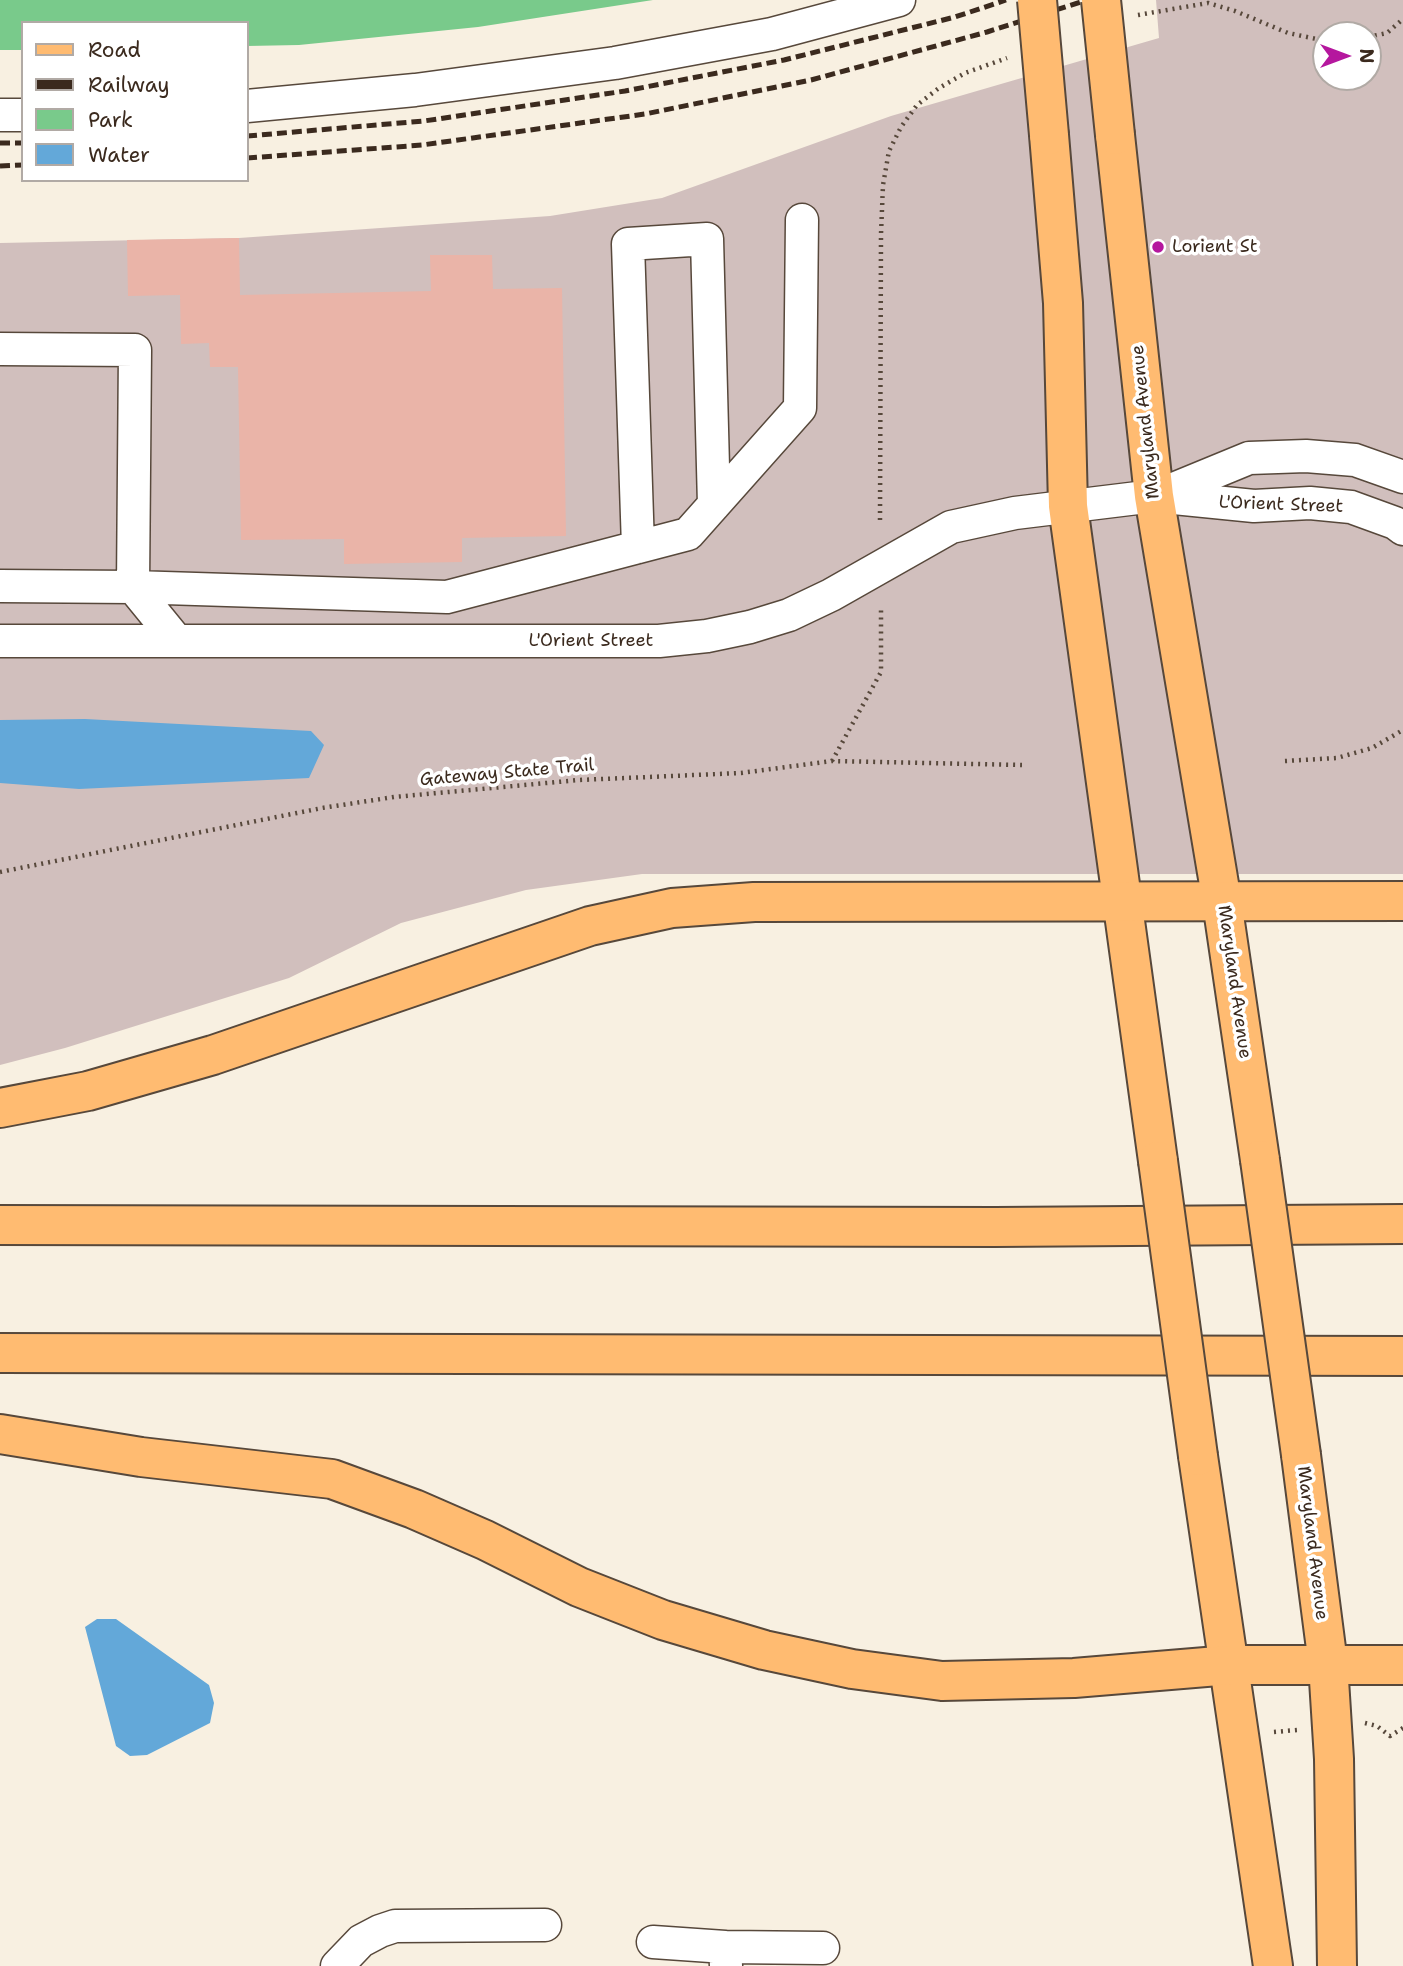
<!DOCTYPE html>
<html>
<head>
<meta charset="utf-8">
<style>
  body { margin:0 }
  #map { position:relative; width:1403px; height:1966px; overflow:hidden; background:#f8f0e1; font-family:"Shantell Sans",sans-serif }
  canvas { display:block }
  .legend { position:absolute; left:21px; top:21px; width:228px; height:161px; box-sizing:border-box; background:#fff; border:2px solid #b1aaa5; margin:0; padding:9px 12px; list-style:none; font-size:21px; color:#3b2a1e }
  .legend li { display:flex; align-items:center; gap:14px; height:35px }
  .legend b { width:35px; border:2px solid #b1aaa5 }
  .north { position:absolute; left:1312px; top:21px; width:70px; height:70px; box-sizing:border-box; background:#fff; border:2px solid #b1aaa5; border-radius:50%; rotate:90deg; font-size:19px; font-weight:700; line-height:28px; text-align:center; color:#3b2a1e }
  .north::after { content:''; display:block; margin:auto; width:24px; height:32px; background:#b5179e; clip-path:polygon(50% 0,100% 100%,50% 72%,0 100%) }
</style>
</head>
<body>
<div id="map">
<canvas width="1403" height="1966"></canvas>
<ul class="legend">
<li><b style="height:9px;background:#ffbb71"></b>Road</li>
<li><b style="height:9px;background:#3b2a1e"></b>Railway</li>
<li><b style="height:19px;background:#79ca8b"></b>Park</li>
<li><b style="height:19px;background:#63a8d9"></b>Water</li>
</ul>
<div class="north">N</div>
</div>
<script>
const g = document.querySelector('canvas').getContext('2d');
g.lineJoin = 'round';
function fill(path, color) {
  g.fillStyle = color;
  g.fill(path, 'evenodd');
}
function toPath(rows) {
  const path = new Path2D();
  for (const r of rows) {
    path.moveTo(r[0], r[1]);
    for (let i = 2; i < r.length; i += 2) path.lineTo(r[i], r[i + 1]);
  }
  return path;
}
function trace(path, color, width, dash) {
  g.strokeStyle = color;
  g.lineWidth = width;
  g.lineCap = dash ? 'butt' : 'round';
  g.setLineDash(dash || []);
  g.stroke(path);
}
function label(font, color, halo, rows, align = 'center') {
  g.font = font + ' "Shantell Sans",sans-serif';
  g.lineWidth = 7;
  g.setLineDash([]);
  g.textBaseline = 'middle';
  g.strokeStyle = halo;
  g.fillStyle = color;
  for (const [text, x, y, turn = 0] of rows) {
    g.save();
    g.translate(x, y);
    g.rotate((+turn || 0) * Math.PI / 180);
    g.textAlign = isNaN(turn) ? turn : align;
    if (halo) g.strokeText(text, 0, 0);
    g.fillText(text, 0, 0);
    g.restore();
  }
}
const industrial = toPath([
  [1156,0,1403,0,1403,874,642,874,526,890,401,923,289,978,65,1048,0,1065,0,243,239,238,550,216,662,198,891,116,1159,38],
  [1326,35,1368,35,1368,77,1326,77]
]);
const green = toPath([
  [0,0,653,0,478,27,299,45,247,46,247,23,23,23,23,50,0,50]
]);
const water = toPath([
  [85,719,311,731,324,745,309,778,79,789,0,783,0,720],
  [97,1619,116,1619,209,1685,214,1703,210,1723,147,1755,130,1756,116,1746,85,1627]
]);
const building = toPath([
  [239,238,240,295,431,291,430,255,492,255,493,289,562,288,566,536,462,538,462,562,344,564,344,539,241,540,238,367,210,367,209,343,181,344,180,295,128,296,127,240]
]);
const path = toPath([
  [1138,15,1208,3,1235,11,1288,33,1326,41],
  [1368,37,1387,33,1403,19],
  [880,520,881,234,883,185,889,151,901,127,917,105,939,88,965,73,1007,58],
  [832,761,881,672,881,608],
  [1285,761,1337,758,1372,748,1403,730],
  [0,872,322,808,394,797,579,780,741,773,832,761,1022,765],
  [1365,1723,1377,1726,1390,1736,1403,1728],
  [1274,1732,1297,1730]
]);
const minor = toPath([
  [247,106,415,90,615,63,772,34,899,0],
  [0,115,23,115],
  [0,349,135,350,133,587,177,641],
  [1159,495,1249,458,1306,456,1355,460,1403,477],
  [638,547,628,244,707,239,714,505],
  [0,586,133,587,447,597,688,534,800,408,802,220],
  [0,641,659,641,707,636,750,627,789,615,831,595,951,527,1015,513,1154,496,1254,506,1310,503,1351,507,1395,523,1403,529],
  [653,1942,725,1947],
  [337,1966,361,1941,380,1931,395,1926,545,1925],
  [726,1966,725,1947,823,1948]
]);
const major = toPath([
  [1049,135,1063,303,1068,506,1158,1161],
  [1115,135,1154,496,1222,902,1260,1160],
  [1301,1455,1328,1664,1334,1759,1337,1966],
  [1198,1456,1273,1966]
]);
const highway = toPath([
  [0,1108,88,1091,213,1055,590,926,672,908,754,902,1403,901],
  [0,1225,995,1227,1403,1224],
  [0,1353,1403,1356],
  [0,1434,141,1457,332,1479,414,1509,485,1540,579,1587,663,1620,764,1650,852,1669,942,1681,1074,1678,1230,1665,1403,1665]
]);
const rail = toPath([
  [247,136,424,121,625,91,784,60,955,17,1006,0],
  [0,143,23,143],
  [247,158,422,145,645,114,811,80,987,32,1087,0],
  [0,166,23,165]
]);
const majorBridge = toPath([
  [1037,0,1049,135],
  [1101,0,1115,135],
  [1260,1160,1301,1455],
  [1158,1161,1198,1456]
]);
const markers = [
  [1158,247,7,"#b5179e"]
];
const poiNames = [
  ["Lorient St",1172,247]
];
const streetNames = [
  ["Maryland Avenue",1146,422,-96],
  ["L'Orient Street",1281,505,2],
  ["L'Orient Street",591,641],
  ["Gateway State Trail",507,773,-5],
  ["Maryland Avenue",1234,982,82],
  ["Maryland Avenue",1312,1543,83]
];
fill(industrial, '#d1bfbd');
fill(green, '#79ca8b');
fill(water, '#63a8d9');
fill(building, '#eab4a8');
trace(minor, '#57483b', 35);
trace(major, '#57483b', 42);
trace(highway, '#57483b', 42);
trace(path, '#57483b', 4.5, [2, 5]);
trace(minor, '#fff', 32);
trace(major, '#ffbb71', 38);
trace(highway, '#ffbb71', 38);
trace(rail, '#3b2a1e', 5, [10, 5]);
trace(majorBridge, '#57483b', 42, []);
trace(majorBridge, '#ffbb71', 38);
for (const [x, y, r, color] of markers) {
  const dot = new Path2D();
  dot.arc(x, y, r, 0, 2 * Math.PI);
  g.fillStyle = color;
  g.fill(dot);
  trace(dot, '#fff', 2.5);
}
label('18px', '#3b2a1e', '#fff', poiNames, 'left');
label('18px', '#3b2a1e', '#fff', streetNames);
</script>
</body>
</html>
